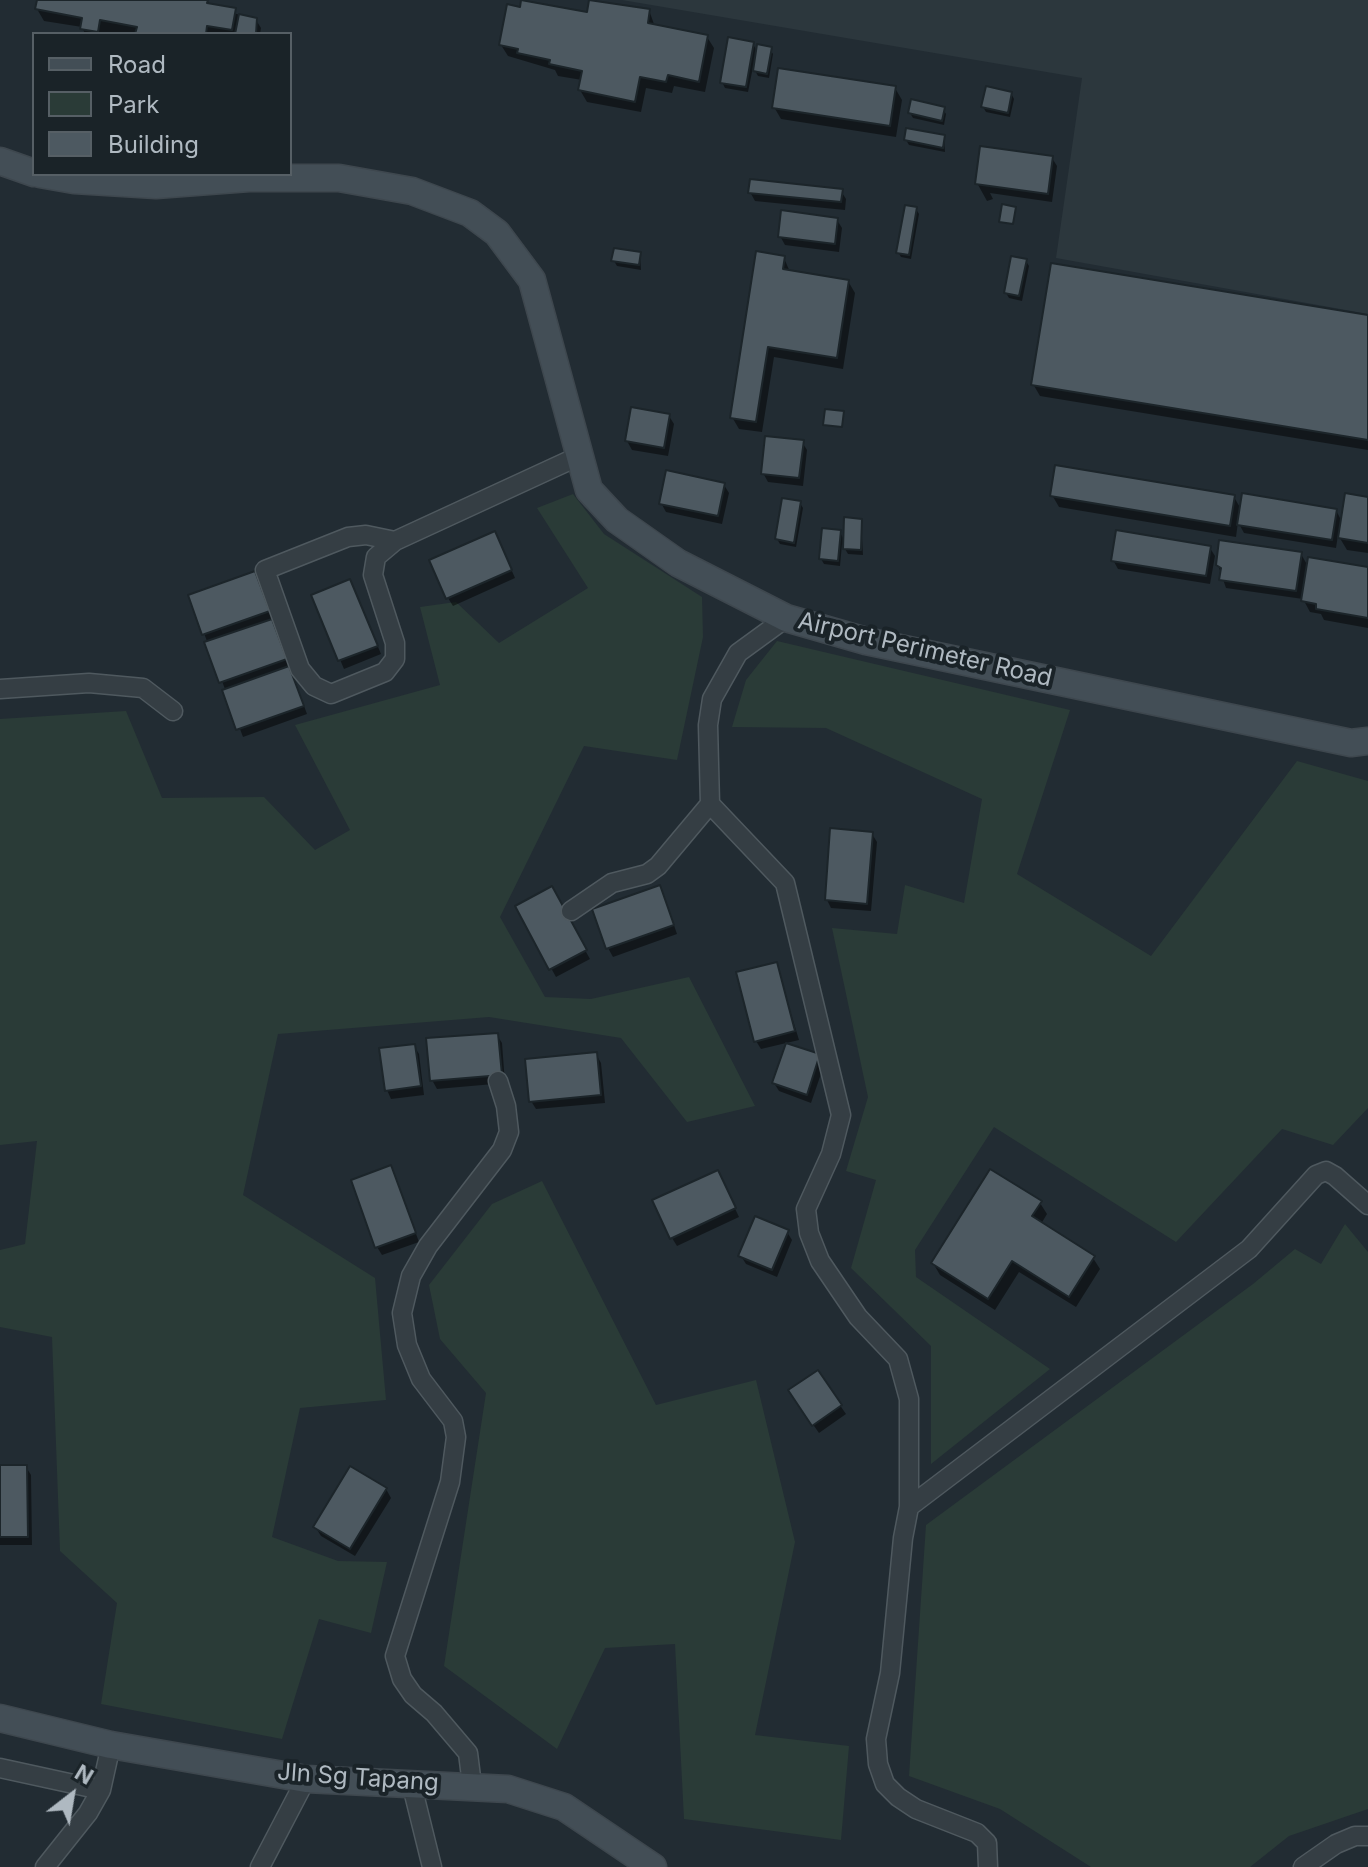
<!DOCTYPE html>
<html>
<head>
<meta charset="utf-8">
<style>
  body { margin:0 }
  #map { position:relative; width:1368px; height:1867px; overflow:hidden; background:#222c33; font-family:Inter,sans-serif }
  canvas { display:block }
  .legend { position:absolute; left:32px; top:32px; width:260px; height:144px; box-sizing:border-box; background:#1a2328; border:2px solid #565f65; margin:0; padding:10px 14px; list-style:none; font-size:24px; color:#afb9c1 }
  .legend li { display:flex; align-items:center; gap:16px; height:40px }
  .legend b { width:40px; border:2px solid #565f65 }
  .north { position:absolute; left:32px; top:1755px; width:80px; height:80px; -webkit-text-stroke:6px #1a2328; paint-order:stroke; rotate:31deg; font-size:22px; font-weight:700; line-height:32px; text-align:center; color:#afb9c1 }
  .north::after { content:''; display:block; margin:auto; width:28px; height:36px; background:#afb9c1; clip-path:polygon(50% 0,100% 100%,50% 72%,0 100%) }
</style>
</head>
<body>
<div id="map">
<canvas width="1368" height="1867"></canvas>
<ul class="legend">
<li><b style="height:10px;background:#434e56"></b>Road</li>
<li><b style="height:22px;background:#2a3b37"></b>Park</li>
<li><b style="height:22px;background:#4d5961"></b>Building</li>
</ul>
<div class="north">N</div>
</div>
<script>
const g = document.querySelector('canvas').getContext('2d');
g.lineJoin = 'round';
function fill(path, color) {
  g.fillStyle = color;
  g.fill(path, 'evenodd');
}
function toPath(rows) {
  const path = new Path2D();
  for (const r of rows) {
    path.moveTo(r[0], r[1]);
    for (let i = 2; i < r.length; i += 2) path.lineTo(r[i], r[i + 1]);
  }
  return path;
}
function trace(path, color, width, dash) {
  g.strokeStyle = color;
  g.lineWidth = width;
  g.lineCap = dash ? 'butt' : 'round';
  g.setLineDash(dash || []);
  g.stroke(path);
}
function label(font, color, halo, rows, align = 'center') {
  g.font = font + ' Inter,sans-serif';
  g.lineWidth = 8;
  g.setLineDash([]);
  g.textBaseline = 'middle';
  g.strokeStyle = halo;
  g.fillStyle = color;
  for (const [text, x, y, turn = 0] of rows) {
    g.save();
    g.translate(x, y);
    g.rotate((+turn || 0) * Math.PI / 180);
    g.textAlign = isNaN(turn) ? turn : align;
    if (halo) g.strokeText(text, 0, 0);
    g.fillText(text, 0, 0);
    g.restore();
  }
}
const airport = toPath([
  [622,0,1368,0,1368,314,1056,258,1082,78]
]);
const green = toPath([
  [573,494,604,534,702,597,703,637,677,760,584,746,500,917,545,997,591,999,689,977,755,1106,687,1122,621,1038,489,1017,278,1034,243,1195,375,1278,386,1400,300,1408,272,1537,338,1561,387,1562,371,1633,319,1619,282,1739,101,1704,117,1603,60,1551,52,1337,0,1327,0,1250,25,1244,37,1141,0,1145,0,719,126,711,162,798,264,797,315,850,350,830,295,725,440,685,420,607,456,602,499,643,588,588,537,508],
  [777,641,1070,710,1017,874,1151,956,1297,761,1368,781,1368,1108,1333,1145,1282,1129,1176,1242,994,1127,915,1250,916,1277,1050,1369,931,1464,931,1346,851,1268,876,1180,846,1171,868,1097,832,928,897,934,905,885,964,903,982,799,826,728,732,727,746,680],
  [542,1181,656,1405,756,1380,795,1542,755,1735,849,1746,841,1840,684,1819,675,1644,605,1648,557,1749,444,1666,486,1393,440,1339,429,1285,492,1204],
  [1345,1224,1368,1252,1368,1809,1289,1836,1250,1867,1091,1867,1000,1809,909,1776,926,1525,1253,1284,1295,1249,1321,1264]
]);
const shadow = toPath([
  [39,0,207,0,211,6,256,20,261,28,260,34,85,34,82,27,44,21,37,9],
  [592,0,649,10,655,27,707,37,714,48,705,92,674,86,672,93,646,88,641,112,587,102,580,90,582,80,558,76,555,70,508,56,501,45,589,14],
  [753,44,758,53,770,49,773,54,769,78,758,76,753,67,748,92,725,88,722,82],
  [895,88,902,100,896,137,781,119,774,107],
  [1011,93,1014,99,1010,117,986,112,983,107],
  [943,109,946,114,944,125,913,118,910,113],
  [944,137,945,152,909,145,906,140],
  [1052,158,1057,166,1052,202,990,193,993,199,987,201,977,183],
  [841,191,846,199,845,210,755,201,750,192],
  [916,209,919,214,911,259,901,257,898,252],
  [837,220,842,228,839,252,785,245,780,236],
  [640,254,641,270,617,266,614,261],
  [784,258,790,272,848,281,855,293,843,369,774,357,762,432,739,429,732,417],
  [1026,261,1029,266,1022,301,1009,298,1006,293],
  [1368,317,1368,450,1040,396,1033,384],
  [669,416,674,424,668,456,632,450,627,441],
  [802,442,807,450,803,486,768,482,763,473],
  [724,485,729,493,722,524,666,512,661,503],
  [1052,495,1234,497,1242,511,1336,510,1342,522,1368,499,1368,553,1347,550,1338,535,1336,548,1244,533,1238,522,1236,537,1059,507],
  [800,503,803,508,796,547,780,544,777,539],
  [861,520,863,555,848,554,842,544,840,566,824,564,821,559,840,532,845,542],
  [499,541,515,578,453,606,448,598],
  [1210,548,1215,556,1210,584,1118,569,1113,560],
  [1301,554,1309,568,1368,569,1368,628,1324,620,1321,614,1310,612,1303,599,1226,588,1218,565],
  [255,573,307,714,243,737,190,596],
  [354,589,381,654,344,669,313,596],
  [872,834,877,842,871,911,831,908,827,900],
  [551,889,590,959,556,977,517,907],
  [664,896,677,934,613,957,608,948],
  [776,964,799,1040,761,1049,756,1041],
  [497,1035,502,1043,505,1083,437,1089,432,1080],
  [414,1046,419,1054,424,1095,391,1099,387,1090],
  [596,1054,601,1063,605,1103,536,1109,531,1101],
  [819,1056,824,1065,811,1103,779,1091,774,1083],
  [395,1176,419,1242,382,1255,377,1247],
  [722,1181,739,1217,677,1246,672,1238],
  [1040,1203,1047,1214,1041,1224,1093,1258,1100,1269,1076,1307,1019,1272,995,1310,940,1275,933,1263],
  [787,1232,792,1240,777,1277,746,1264,741,1256],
  [817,1372,846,1414,819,1433,795,1399],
  [0,1467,26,1467,31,1475,32,1545,0,1545],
  [386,1489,391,1498,355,1556,321,1536,316,1528]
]);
const building = toPath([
  [37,0,208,0,207,3,236,8,232,30,207,26,206,34,135,34,137,27,100,20,98,32,80,29,82,18,35,9,37,0],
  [521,0,587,12,589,0,650,9,648,23,708,35,699,82,668,75,666,82,640,77,635,102,578,90,582,71,549,64,550,60,517,53,518,49,499,45,507,4,520,7,521,0],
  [239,14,257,18,256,34,235,34,239,14],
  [728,37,754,42,746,87,720,83,728,37],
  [757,44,772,47,767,74,753,71,757,44],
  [778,68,896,86,890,126,772,108,778,68],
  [986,86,1012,92,1008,113,981,107,986,86],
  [911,99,945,107,942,121,908,113,911,99],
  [906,128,945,135,943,148,904,140,906,128],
  [980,146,1053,156,1048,194,975,184,980,146],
  [750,179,843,189,841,202,748,193,750,179],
  [1002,204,1016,207,1013,224,999,222,1002,204],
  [905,205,917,207,909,255,896,253,905,205],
  [781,210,838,218,835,244,778,237,781,210],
  [614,248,641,252,639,265,611,261,614,248],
  [756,251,785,256,783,269,849,280,837,358,768,347,756,422,730,418,756,251],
  [1011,256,1027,259,1019,296,1004,293,1011,256],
  [1051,263,1368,315,1368,440,1031,385,1051,263],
  [631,407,670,414,664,448,625,441,631,407],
  [825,409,844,411,842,427,823,425,825,409],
  [765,436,804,440,799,478,761,474,765,436],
  [1055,465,1235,495,1230,526,1050,496,1055,465],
  [666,470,725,483,718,516,659,504,666,470],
  [1242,493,1337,509,1332,540,1237,525,1242,493],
  [1345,493,1368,497,1368,543,1338,538,1345,493],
  [782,498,801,501,794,543,775,539,782,498],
  [844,517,862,519,861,550,843,549,844,517],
  [822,528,841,530,838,561,819,559,822,528],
  [1116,530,1211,546,1206,576,1111,561,1116,530],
  [495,531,512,570,446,599,429,560,495,531],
  [1219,540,1302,552,1296,591,1219,580,1221,568,1216,565,1219,540],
  [1308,557,1368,567,1368,618,1316,609,1316,604,1301,601,1308,557],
  [255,571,270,611,202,635,188,595,255,571],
  [350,579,378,646,338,661,311,595,350,579],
  [272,619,287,659,219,683,204,642,272,619],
  [289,666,304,706,236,730,222,690,289,666],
  [830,828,873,832,867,904,825,900,830,828],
  [660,885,674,925,606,949,592,909,660,885],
  [552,886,587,950,549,970,515,906,552,886],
  [777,962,795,1031,754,1042,736,972,777,962],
  [498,1033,502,1075,430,1081,426,1038,498,1033],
  [786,1043,820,1054,807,1095,772,1083,786,1043],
  [415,1044,421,1086,385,1091,379,1048,415,1044],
  [597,1052,601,1095,529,1102,525,1059,597,1052],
  [391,1165,416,1233,375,1248,351,1180,391,1165],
  [990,1169,1042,1201,1032,1216,1095,1256,1069,1297,1012,1261,988,1299,931,1263,990,1169],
  [718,1170,736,1208,670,1239,652,1200,718,1170],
  [755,1216,789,1230,772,1270,738,1256,755,1216],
  [818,1370,842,1405,812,1426,788,1390,818,1370],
  [0,1465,27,1465,28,1537,0,1537,0,1465],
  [350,1466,387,1488,350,1549,313,1527,350,1466]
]);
const street = toPath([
  [395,541,366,535,348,537,265,570,300,669,314,686,331,694,385,672,395,659,395,643,373,575,376,557,395,541,577,457],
  [786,618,738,653,712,699,708,725,710,804,785,883,841,1115,831,1154,806,1209,809,1233,820,1261,858,1317,898,1359,909,1399,909,1507,903,1538,890,1673,876,1739,878,1764,885,1784,898,1797,916,1809,977,1833,987,1843,988,1867],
  [0,689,89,683,143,688,173,711],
  [571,911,612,883,647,874,658,866,710,804],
  [909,1507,1249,1249,1316,1175,1326,1171,1335,1176,1368,1205],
  [0,1768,101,1790,111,1745],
  [472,1785,468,1753,434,1713,413,1695,402,1679,395,1656,450,1482,456,1437,453,1421,421,1379,407,1345,402,1313,411,1276,428,1246,502,1150,509,1132,506,1106,498,1081],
  [412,1786,432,1867],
  [45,1867,88,1813,101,1790],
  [260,1867,306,1779],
  [1303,1867,1336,1844,1355,1836,1368,1836]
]);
const secondary = toPath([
  [0,161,34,173],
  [40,174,74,180,156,185,249,178,339,178,412,191,470,213,497,233,532,280,589,490,617,520,678,563,786,618,866,641,1351,743,1368,741],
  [0,1718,111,1745,306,1779,508,1789,564,1807,653,1867]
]);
const streetNames = [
  ["Airport Perimeter Road",925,650,13],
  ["Jln Sg Tapang",358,1778,4]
];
fill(airport, '#2c373d');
fill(green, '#2a3b37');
fill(shadow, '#0007');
fill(building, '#4d5961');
trace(building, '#1c252a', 2);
trace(street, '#4f595f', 21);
trace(secondary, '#3e474e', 29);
trace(street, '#353e44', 18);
trace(secondary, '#434e56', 26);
label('24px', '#afb9c1', '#1a2328', streetNames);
</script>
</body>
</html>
